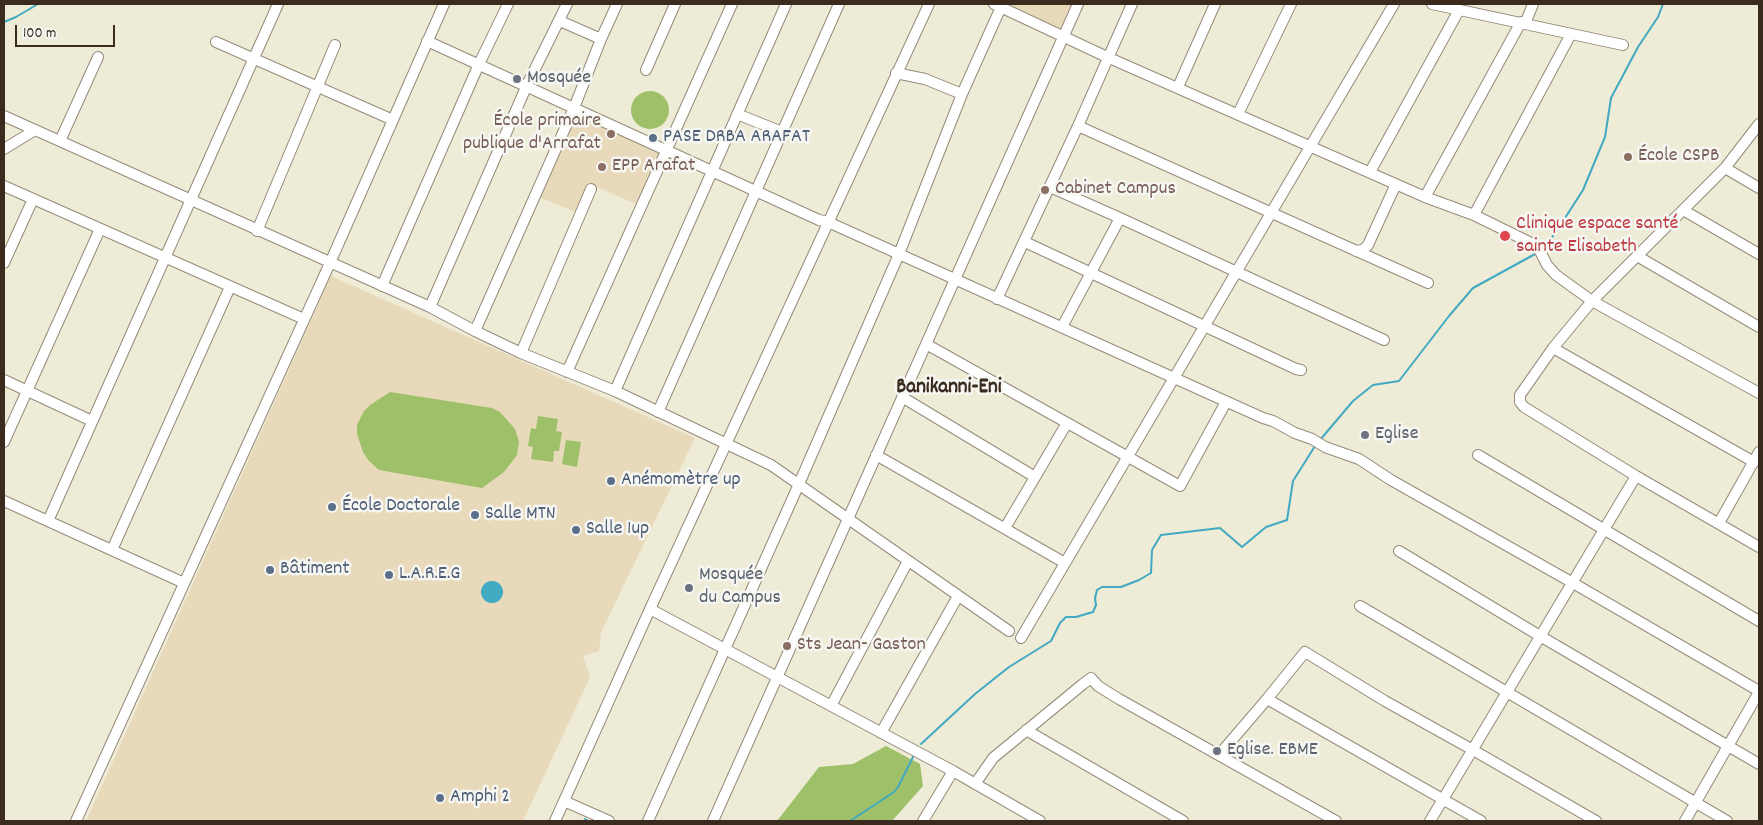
<!DOCTYPE html>
<html>
<head>
<meta charset="utf-8">
<style>
  body { margin:0 }
  #map { position:relative; width:1763px; height:825px; overflow:hidden; background:#eeebd6; font-family:Dekko,sans-serif }
  canvas { display:block }
  .frame { position:absolute; inset:0; border:5px solid #3b2a1e; pointer-events:none }
  .scale { position:absolute; left:15px; top:25px; width:100px; height:22px; box-sizing:border-box; border:2px solid #3b2a1e; border-top:0; padding-left:6px; font-size:15px; line-height:18px; white-space:nowrap; color:#3b2a1e; -webkit-text-stroke:4px #f6f6f2; paint-order:stroke }
</style>
</head>
<body>
<div id="map">
<canvas width="1763" height="825"></canvas>
<div class="frame"></div>
<div class="scale">100 m</div>
</div>
<script>
const g = document.querySelector('canvas').getContext('2d');
g.lineJoin = 'round';
function fill(path, color) {
  g.fillStyle = color;
  g.fill(path, 'evenodd');
}
function toPath(rows) {
  const path = new Path2D();
  for (const r of rows) {
    if (r.length === 3) {
      path.moveTo(r[0] + r[2], r[1]);
      path.arc(r[0], r[1], r[2], 0, 2 * Math.PI);
      continue;
    }
    path.moveTo(r[0], r[1]);
    for (let i = 2; i < r.length; i += 2) path.lineTo(r[i], r[i + 1]);
  }
  return path;
}
function trace(path, color, width, dash) {
  g.strokeStyle = color;
  g.lineWidth = width;
  g.lineCap = dash ? 'butt' : 'round';
  g.setLineDash(dash || []);
  g.stroke(path);
}
function label(font, color, halo, rows, align = 'center') {
  g.font = font + ' Dekko,sans-serif';
  g.lineWidth = 5;
  g.setLineDash([]);
  g.textBaseline = 'middle';
  g.strokeStyle = halo;
  g.fillStyle = color;
  for (const [text, x, y, turn = 0] of rows) {
    g.save();
    g.translate(x, y);
    g.rotate((+turn || 0) * Math.PI / 180);
    g.textAlign = isNaN(turn) ? turn : align;
    if (halo) g.strokeText(text, 0, 0);
    g.fillText(text, 0, 0);
    g.restore();
  }
}
const built = toPath([
  [1002,4,1076,4,1064,31],
  [576,114,660,151,636,204,590,184,577,213,539,197],
  [331,276,695,438,605,624,601,633,599,651,583,656,590,677,523,821,86,821]
]);
const green = toPath([
  [650,110,19],
  [390,392,492,408,500,412,515,429,519,442,517,455,504,472,482,488,379,470,369,461,363,452,357,434,357,425,364,411,370,405],
  [538,416,558,419,556,431,562,432,559,451,554,451,553,462,531,459,533,447,528,446,531,428,536,429],
  [566,440,581,442,577,467,562,464],
  [886,746,920,764,923,786,892,821,777,821,819,767,853,764]
]);
const water = toPath([
  [492,592,11]
]);
const stream = toPath([
  [4,22,16,17,38,4],
  [1543,249,1556,232,1583,190,1605,137,1611,98,1638,47,1658,17,1663,4],
  [1320,440,1353,401,1373,385,1399,381,1449,316,1473,288,1537,253],
  [921,744,975,694,1009,667,1051,641,1060,623,1066,617,1076,617,1093,612,1096,605,1095,598,1097,590,1102,587,1121,587,1139,580,1151,573,1152,550,1161,535,1220,528,1242,547,1266,527,1287,520,1293,481,1315,446],
  [585,819,588,821],
  [850,821,894,792,898,787,914,755]
]);
const minor = toPath([
  [994,4,1107,57,1425,197,1474,215,1533,244,1540,251,1547,265,1556,275,1592,301,1759,393],
  [1432,4,1623,45],
  [560,21,601,39],
  [1525,24,1533,4],
  [427,41,819,220,828,222,1263,418,1273,421,1295,433,1312,439,1325,447,1359,459,1391,480,1573,583,1759,691],
  [216,42,393,120],
  [646,70,675,4],
  [896,73,925,79,962,94],
  [1178,87,1215,4],
  [737,114,782,132],
  [1238,114,1291,4],
  [4,116,430,307,475,331,521,353,615,391,771,465,1009,631],
  [1759,124,1725,168,1592,301,1553,348,1520,395,1520,402,1524,407,1636,476,1759,547],
  [1078,126,1428,283],
  [60,141,98,57],
  [4,149,35,130],
  [1725,168,1759,188],
  [1370,172,1459,10],
  [4,186,304,319],
  [1050,187,1120,218,1384,340],
  [1425,197,1521,22],
  [1683,210,1759,254],
  [1474,215,1571,34],
  [257,231,335,45],
  [1025,242,1296,369,1301,370],
  [1356,251,1363,250,1368,245,1396,184],
  [1637,256,1759,327],
  [4,263,33,199],
  [382,286,479,64,508,4],
  [997,299,1078,126,1132,4],
  [430,307,527,85,567,4],
  [1062,327,1120,218],
  [475,331,574,108,601,39,617,4],
  [926,344,1180,486,1226,402],
  [1553,348,1754,462],
  [521,353,591,189],
  [567,372,732,4],
  [4,380,92,421],
  [615,391,786,4],
  [902,397,1035,477],
  [658,412,839,4],
  [4,442,100,229],
  [876,455,1065,563],
  [1478,455,1759,621],
  [4,501,184,583],
  [48,521,278,4],
  [1719,523,1759,452],
  [1005,528,1067,423],
  [112,550,230,287],
  [1399,551,1540,636,1759,764],
  [1360,606,1727,821],
  [650,609,953,771,1040,821],
  [1021,638,1394,4],
  [1267,699,1481,821],
  [831,706,908,561],
  [1026,730,1183,821],
  [881,733,958,596],
  [1219,755,1267,699,1305,652,1385,701,1473,750,1596,821],
  [975,784,993,758,1083,684,1091,678,1098,686,1119,699,1336,821],
  [564,801,609,821],
  [76,821,330,263,444,4],
  [555,821,650,609,929,4],
  [648,821,799,484,899,254,962,94,1001,7],
  [713,821,1078,4],
  [923,821,953,771],
  [1430,821,1636,476],
  [1685,821,1759,692]
]);
const markers = [
  [517,79,5,"#6b7280"],
  [611,134,5,"#8d6e63"],
  [653,138,5,"#5c6f8a"],
  [1628,157,5,"#8d6e63"],
  [602,167,5,"#8d6e63"],
  [1045,190,5,"#8d6e63"],
  [1505,236,6,"#e0444e"],
  [1365,435,5,"#6b7280"],
  [611,481,5,"#5c6f8a"],
  [332,507,5,"#5c6f8a"],
  [475,515,5,"#5c6f8a"],
  [576,530,5,"#5c6f8a"],
  [270,570,5,"#5c6f8a"],
  [389,575,5,"#5c6f8a"],
  [689,588,5,"#6b7280"],
  [787,646,5,"#8d6e63"],
  [1217,751,5,"#6b7280"],
  [440,798,5,"#5c6f8a"]
];
const worshipNames = [
  ["Mosquée",527,79],
  ["Eglise",1375,435],
  ["Mosquée",699,576],
  ["du Campus",699,599],
  ["Eglise. EBME",1227,751]
];
const educationNames = [
  ["École primaire",601,122,"right"],
  ["publique d'Arrafat",601,145,"right"],
  ["École CSPB",1638,157],
  ["EPP Arafat",612,167],
  ["Cabinet Campus",1055,190],
  ["Sts Jean- Gaston",797,646]
];
const serviceNames = [
  ["PASE DRBA ARAFAT",663,138],
  ["Anémomètre up",621,481],
  ["École Doctorale",342,507],
  ["Salle MTN",485,515],
  ["Salle 1up",586,530],
  ["Bâtiment",280,570],
  ["L.A.R.E.G",399,575],
  ["Amphi 2",450,798]
];
const healthNames = [
  ["Clinique espace santé",1516,225],
  ["sainte Elisabeth",1516,248]
];
const neighbourhoodNames = [
  ["Banikanni-Eni",949,389]
];
fill(built, '#e8d9ba');
fill(green, '#9dc069');
fill(water, '#41a9c1');
trace(stream, '#41a9c1', 2);
trace(minor, '#948a7a', 12);
trace(minor, '#fff', 10);
for (const [x, y, r, color] of markers) {
  const dot = new Path2D();
  dot.arc(x, y, r, 0, 2 * Math.PI);
  g.fillStyle = color;
  g.fill(dot);
  trace(dot, '#f6f6f2', 2);
}
label('20px', '#5b616d', '#f6f6f2', worshipNames, 'left');
label('20px', '#785e54', '#f6f6f2', educationNames, 'left');
label('20px', '#4e5e75', '#f6f6f2', serviceNames, 'left');
label('20px', '#be3a42', '#f6f6f2', healthNames, 'left');
label('bold 21px', '#3b2a1e', '#f6f6f2', neighbourhoodNames);
</script>
</body>
</html>
